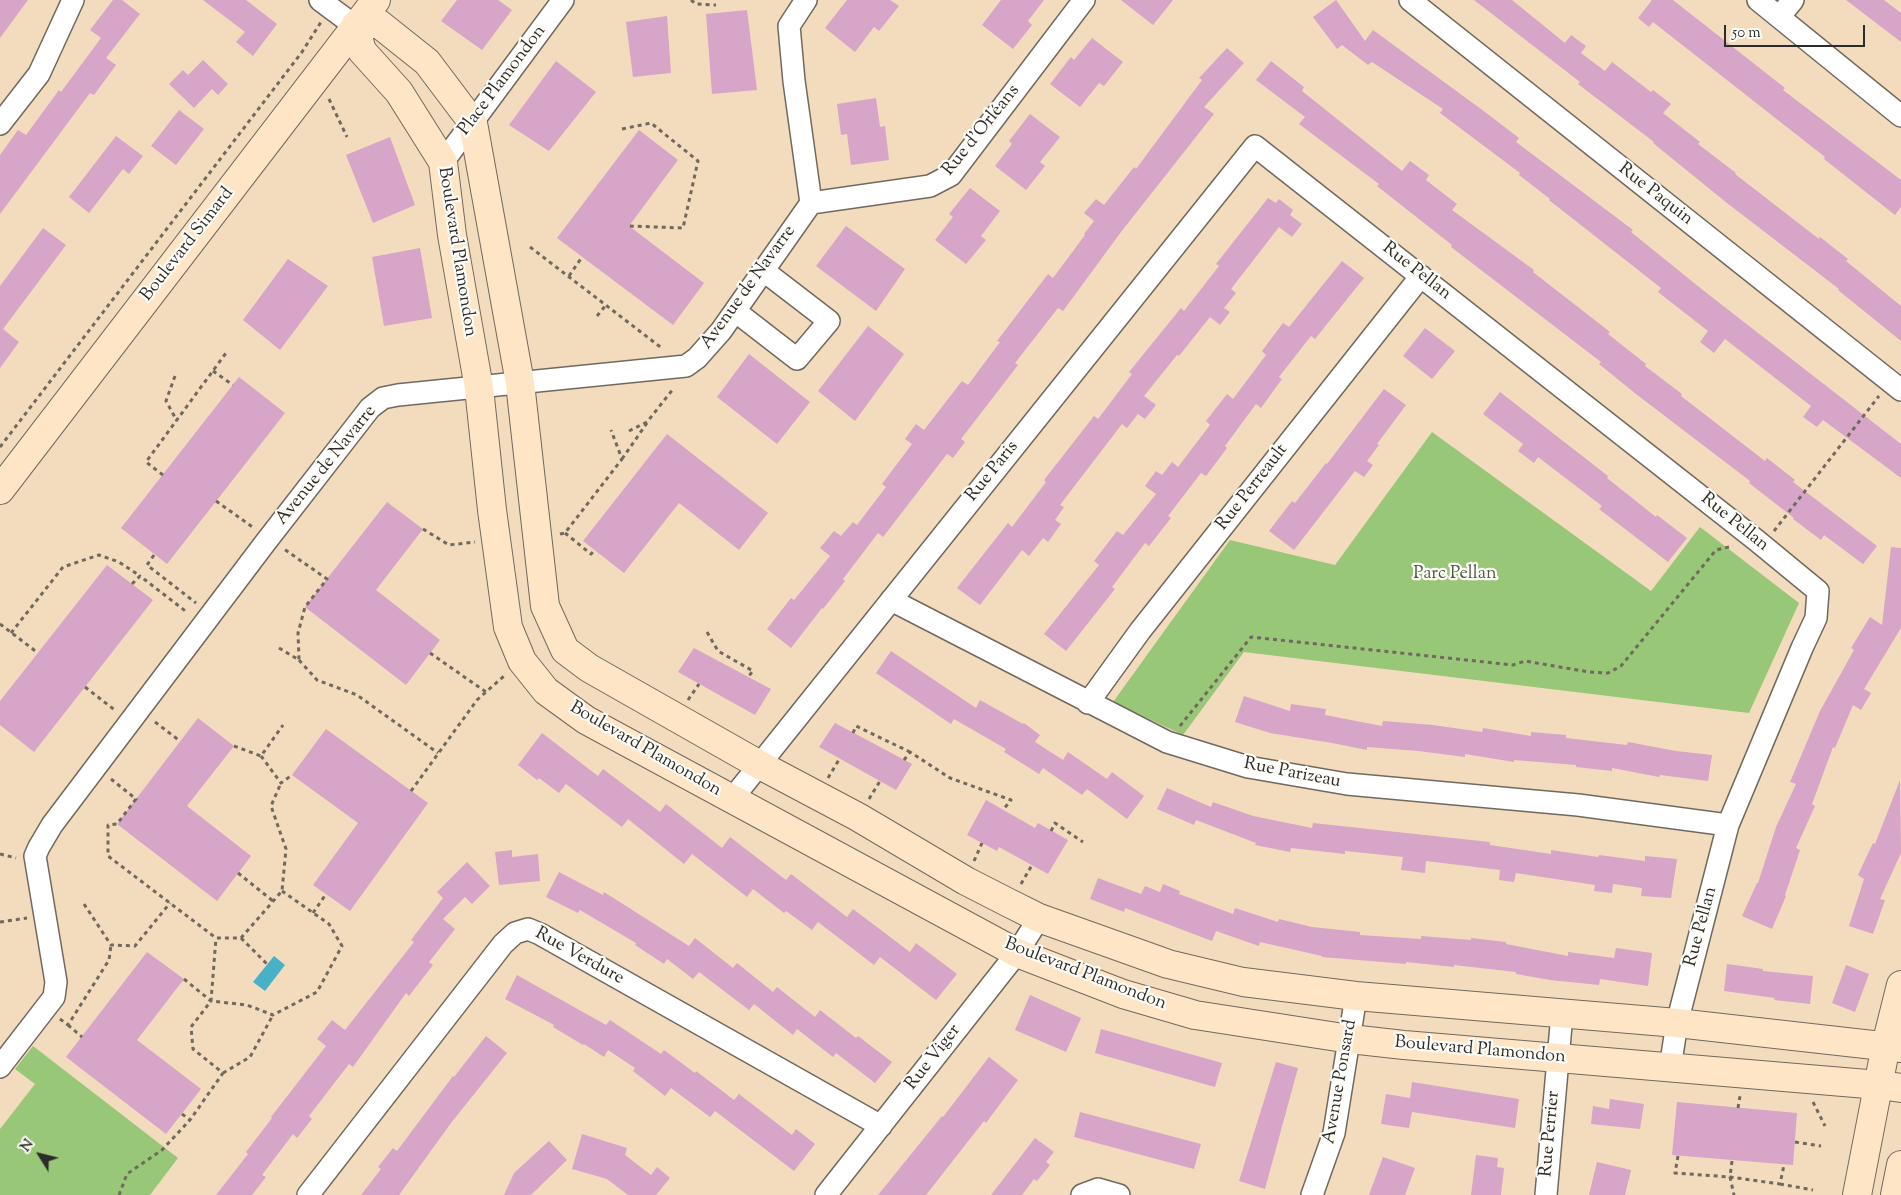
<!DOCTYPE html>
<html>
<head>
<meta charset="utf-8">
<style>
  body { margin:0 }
  #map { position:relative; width:1901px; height:1195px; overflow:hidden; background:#f3dcbe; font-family:"Sorts Mill Goudy",serif }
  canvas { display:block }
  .north { position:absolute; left:15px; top:1130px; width:50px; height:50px; -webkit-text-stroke:4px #fdfcf7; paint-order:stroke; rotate:306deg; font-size:14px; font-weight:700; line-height:20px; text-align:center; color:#2b2b2b }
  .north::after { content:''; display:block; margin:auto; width:18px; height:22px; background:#2b2b2b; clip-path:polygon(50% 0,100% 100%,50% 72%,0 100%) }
  .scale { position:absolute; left:1724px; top:25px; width:141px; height:22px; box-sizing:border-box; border:2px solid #2b2b2b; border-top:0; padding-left:6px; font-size:15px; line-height:18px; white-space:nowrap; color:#2b2b2b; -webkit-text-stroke:4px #fdfcf7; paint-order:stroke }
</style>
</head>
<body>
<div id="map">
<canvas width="1901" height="1195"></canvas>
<div class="north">N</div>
<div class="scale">50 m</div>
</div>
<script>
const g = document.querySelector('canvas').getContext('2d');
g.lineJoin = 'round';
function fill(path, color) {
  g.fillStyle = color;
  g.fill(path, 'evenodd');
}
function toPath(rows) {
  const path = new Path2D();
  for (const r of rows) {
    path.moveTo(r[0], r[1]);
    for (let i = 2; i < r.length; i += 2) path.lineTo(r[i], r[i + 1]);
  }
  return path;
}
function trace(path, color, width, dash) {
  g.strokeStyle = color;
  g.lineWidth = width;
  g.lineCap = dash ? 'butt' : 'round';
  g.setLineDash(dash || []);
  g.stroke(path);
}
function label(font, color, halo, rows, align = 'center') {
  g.font = font + ' "Sorts Mill Goudy",serif';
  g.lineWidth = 4.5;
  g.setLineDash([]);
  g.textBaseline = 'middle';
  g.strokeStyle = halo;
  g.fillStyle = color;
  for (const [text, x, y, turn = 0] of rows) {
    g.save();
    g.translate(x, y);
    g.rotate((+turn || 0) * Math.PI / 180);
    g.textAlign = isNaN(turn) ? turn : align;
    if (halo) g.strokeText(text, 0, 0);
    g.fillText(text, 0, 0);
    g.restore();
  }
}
const green = toPath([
  [1432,432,1651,591,1700,527,1799,603,1749,713,1244,652,1183,735,1113,702,1230,540,1335,565],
  [33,1046,178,1158,150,1195,0,1195,0,1129,35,1084,15,1069]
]);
const water = toPath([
  [274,956,285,965,265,991,253,982]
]);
const building = toPath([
  [0,0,28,0,0,38],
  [113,0,122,0,140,14,106,58,116,65,94,95,90,93,0,214,0,155,18,130,26,135,59,90,61,92,101,38,90,30],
  [203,0,246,0,277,24,253,56,236,42,245,32],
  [457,0,498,0,512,10,482,50,441,21],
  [847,0,890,0,899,6,879,31,874,27,855,52,825,28],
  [1001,0,1044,0,1028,21,1032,25,1013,49,982,25],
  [1121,0,1173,0,1153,25],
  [1336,0,1365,41,1373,30,1485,112,1519,138,1516,142,1633,230,1631,232,1704,291,1901,444,1901,478,1823,420,1817,427,1803,417,1811,406,1725,339,1714,353,1700,342,1708,331,1658,292,1661,288,1549,200,1550,199,1519,175,1520,173,1440,113,1443,109,1372,62,1368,65,1342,45,1337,49,1313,17],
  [1474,0,1512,0,1565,43,1571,35,1586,46,1581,53,1605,71,1612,62,1651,92,1653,90,1671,104,1663,113,1700,142,1698,144,1736,173,1735,174,1819,239,1820,237,1848,259,1846,261,1901,306,1901,341,1838,290,1839,289,1727,203,1653,143,1654,142,1578,84,1580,82],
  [1652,0,1673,0,1785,88,1783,90,1901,180,1901,207,1895,215,1824,159,1825,157,1653,22,1649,27,1638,18],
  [1846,0,1884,0,1901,13,1901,42],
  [747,10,757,90,712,94,706,14],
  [667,16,671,73,633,77,626,22],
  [1092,38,1123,62,1104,86,1099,83,1080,107,1050,84,1071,57,1074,60],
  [1227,48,1244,63,1204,107,1214,114,1121,232,1063,311,1058,308,1015,363,1018,365,961,439,965,442,953,458,947,454,883,537,878,533,843,579,845,581,823,609,822,608,791,648,767,629,791,598,794,600,830,556,820,548,834,531,841,536,853,522,857,525,886,487,882,484,912,444,905,439,916,424,924,430,962,381,968,385,1000,342,997,341,1048,274,1053,278,1085,235,1084,234,1094,221,1084,213,1096,199,1104,205,1134,167,1136,169,1202,80,1199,78],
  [203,60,228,84,218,95,212,89,194,108,169,84,183,70,188,75],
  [556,61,596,92,549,151,509,125],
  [1271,61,1304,87,1302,91,1402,171,1410,161,1429,175,1426,180,1457,204,1452,210,1534,270,1533,272,1610,332,1608,334,1646,364,1645,366,1682,394,1681,396,1765,461,1767,458,1795,480,1793,482,1877,546,1863,564,1824,535,1821,540,1793,519,1794,518,1749,483,1750,481,1636,394,1599,364,1601,362,1451,247,1452,245,1377,186,1379,184,1299,124,1305,117,1256,80],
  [876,98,880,127,885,126,889,160,851,165,847,134,841,135,837,104],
  [179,110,204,129,176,165,151,146],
  [1030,114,1060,137,1040,162,1045,166,1026,190,995,166,1012,144,1009,141],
  [639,130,678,160,629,226,704,283,673,325,557,238],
  [116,136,143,156,129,174,123,169,89,213,69,197],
  [390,137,415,205,373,223,346,155],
  [970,188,1000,211,981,236,986,240,966,264,935,240,953,217,949,214],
  [1268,198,1276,203,1279,199,1293,210,1290,215,1302,224,1292,237,1279,227,1231,289,1236,293,1224,308,1230,312,1220,325,1210,317,1179,356,1177,355,1144,396,1156,405,1145,419,1138,414,1127,428,1122,424,1060,505,1064,507,1055,520,1061,524,1048,542,1043,538,1029,556,1022,550,980,605,957,588,1008,523,1012,527,1046,482,1044,480,1094,416,1098,419,1132,374,1129,372,1181,308,1184,311,1219,266,1216,264],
  [846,226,905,269,876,311,816,266],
  [43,228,66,245,3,329,19,342,0,368,0,286],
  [420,248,432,318,384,326,372,257],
  [288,259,328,286,280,350,243,320],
  [1342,261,1364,278,1315,339,1311,336,1279,377,1282,379,1261,408,1256,404,1225,446,1227,448,1206,476,1201,473,1168,516,1171,518,1149,546,1145,543,1112,587,1115,589,1066,651,1044,634,1099,565,1094,561,1117,531,1123,535,1156,494,1145,486,1156,471,1162,475,1172,462,1178,467,1210,425,1206,421,1227,394,1233,399,1266,355,1262,351,1283,323,1289,327],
  [868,326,904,354,855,421,818,391],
  [1425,328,1455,351,1432,379,1403,356],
  [749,354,810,402,777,444,717,397],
  [239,377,285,413,167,564,121,528],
  [1384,389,1406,405,1377,444,1379,445,1367,461,1373,465,1364,477,1355,471,1294,550,1269,531,1292,501,1295,503,1326,463,1327,464],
  [1500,392,1608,476,1607,478,1656,517,1657,515,1687,538,1668,562,1599,509,1602,506,1538,457,1534,463,1518,451,1523,444,1483,414],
  [667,434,768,513,739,550,679,503,624,573,583,541],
  [387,502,423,529,376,590,440,640,406,685,305,607],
  [1891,547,1901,548,1901,628,1864,689,1871,693,1861,710,1853,705,1835,748,1833,747,1812,804,1815,806,1796,848,1800,850,1785,895,1786,896,1772,929,1742,916,1757,883,1758,883,1776,827,1796,784,1790,782,1820,711,1854,650,1851,648,1870,617,1882,625],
  [107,565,153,600,34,752,0,725,0,701],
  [694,648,771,689,755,715,678,672],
  [891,651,976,708,980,700,1023,724,1024,723,1040,735,1035,742,1063,760,1068,752,1107,779,1112,772,1144,796,1127,819,1087,789,1082,795,1043,768,1039,774,1004,752,1006,749,954,719,951,724,876,673],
  [1244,696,1290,711,1291,704,1326,709,1325,715,1382,726,1383,721,1433,725,1482,732,1483,728,1531,736,1531,732,1566,735,1566,738,1627,745,1628,742,1676,751,1712,755,1708,781,1660,775,1659,777,1612,768,1612,771,1576,767,1576,765,1514,760,1514,762,1465,754,1465,757,1418,751,1367,747,1367,750,1332,743,1270,733,1235,722],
  [198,718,234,746,187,806,251,856,217,901,117,824],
  [835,723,912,764,896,790,819,747],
  [326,729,428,803,350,911,313,885,358,823,292,775],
  [542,733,598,776,603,769,660,812,666,804,722,848,730,837,786,880,791,874,847,917,853,909,910,952,916,943,957,974,936,1000,880,957,874,965,818,922,812,930,786,911,784,913,753,889,747,897,692,854,684,864,628,819,622,827,566,784,559,793,539,778,537,780,518,765],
  [1900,780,1901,853,1880,899,1885,900,1873,934,1849,926,1864,879,1858,875,1873,843,1875,844],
  [1167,788,1211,807,1213,802,1253,816,1312,828,1313,823,1490,842,1490,845,1551,854,1551,850,1598,857,1599,855,1645,861,1645,856,1677,859,1671,898,1641,896,1642,888,1613,884,1612,893,1594,891,1595,885,1516,873,1514,882,1499,880,1500,870,1426,861,1425,873,1401,870,1403,857,1345,851,1345,854,1291,848,1290,852,1255,845,1256,843,1196,820,1194,825,1157,809],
  [986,800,1035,828,1038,823,1068,840,1048,874,999,847,997,851,967,835],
  [512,850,512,857,538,854,540,881,499,885,495,852],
  [467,862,490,886,472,904,465,897,443,919,455,929,429,962,433,965,409,996,406,993,353,1067,349,1064,309,1116,312,1119,297,1138,293,1134,262,1175,266,1177,252,1195,216,1195,248,1154,246,1152,272,1118,271,1117,326,1046,317,1039,332,1020,345,1030,414,942,411,940,443,898,437,892],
  [559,872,603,895,604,892,689,946,695,938,733,968,737,963,773,992,777,987,815,1017,820,1010,856,1038,858,1036,892,1062,875,1083,836,1053,833,1057,797,1029,793,1035,754,1004,749,1010,699,972,693,979,667,959,664,964,635,945,636,943,580,910,578,913,546,897],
  [1098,878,1141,894,1145,886,1160,892,1163,884,1180,891,1179,894,1233,914,1235,908,1278,922,1279,919,1312,927,1360,932,1360,935,1421,939,1421,936,1471,940,1471,938,1506,942,1506,944,1568,956,1568,952,1614,958,1616,948,1652,953,1648,986,1600,979,1599,985,1550,980,1516,974,1516,972,1454,965,1454,967,1406,962,1406,964,1322,957,1322,956,1260,942,1259,946,1216,931,1212,941,1125,908,1124,912,1090,899],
  [147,952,184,979,137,1040,201,1089,166,1134,66,1057],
  [1727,964,1763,969,1763,971,1813,976,1810,1004,1774,1000,1775,998,1724,991],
  [1846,965,1869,974,1855,1012,1832,1003],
  [517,975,606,1025,610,1020,661,1054,664,1050,695,1073,696,1071,734,1100,739,1094,792,1135,796,1129,815,1144,794,1171,715,1111,710,1117,671,1088,665,1096,633,1071,635,1068,608,1050,604,1057,584,1044,583,1045,553,1027,554,1025,505,999],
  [1030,995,1081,1018,1066,1052,1015,1030],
  [1101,1029,1222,1063,1215,1087,1095,1053],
  [486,1036,507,1053,451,1123,399,1195,361,1195,381,1169,378,1167,393,1148,397,1151,453,1076,454,1077],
  [989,1057,1018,1080,986,1123,984,1121,926,1195,878,1195,942,1116,943,1117],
  [1276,1062,1298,1068,1265,1189,1239,1181],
  [1412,1082,1519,1099,1515,1128,1412,1112,1409,1128,1381,1124,1386,1094,1410,1098],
  [1610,1099,1644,1104,1640,1129,1591,1124,1593,1106,1609,1109],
  [1677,1102,1797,1113,1793,1165,1672,1155],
  [1080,1112,1201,1144,1194,1169,1074,1137],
  [582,1134,627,1148,625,1155,651,1175,657,1167,670,1178,656,1195,628,1195,607,1179,572,1169],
  [1035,1138,1054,1152,1046,1162,1050,1165,1037,1181,1034,1179,1022,1195,991,1195],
  [549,1141,567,1160,531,1195,504,1195,514,1173],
  [1476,1155,1498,1158,1497,1167,1504,1168,1501,1195,1471,1195],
  [1383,1157,1415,1168,1405,1195,1369,1195],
  [1597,1162,1631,1170,1625,1195,1589,1195]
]);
const path = toPath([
  [691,0,696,4,716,5],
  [329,99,347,137],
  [622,129,651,123,698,161,683,228,629,226],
  [530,247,663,349],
  [569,276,582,257],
  [597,316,606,305],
  [213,371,233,385],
  [175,376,166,401,177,421],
  [629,431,647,422,674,388],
  [0,447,302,52,321,22],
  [622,459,647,423],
  [163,475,146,462,226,353],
  [216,501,254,528],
  [423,529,449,545,475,542],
  [1774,531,1879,396],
  [565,533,591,554,595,550],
  [560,534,565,533,622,459,611,430],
  [154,555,147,565,196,603],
  [132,584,140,576,188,613],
  [0,624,38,653],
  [707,632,718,651,753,671,748,677],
  [11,633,63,567,99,555,119,562,140,576],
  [279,648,299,660,298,633,305,607,327,579,284,549],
  [430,653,486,692],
  [299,660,317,680,357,695,438,753],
  [85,687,116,711],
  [688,700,699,684],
  [155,722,180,741],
  [1180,726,1251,637,1513,665,1525,661,1589,672,1608,673,1621,666,1716,550,1733,546],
  [853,733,856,726,910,752],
  [234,746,261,756,283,725],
  [261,756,281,783,292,775],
  [904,760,910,752,950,778,1011,800,1003,810],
  [828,778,840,758],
  [111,779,136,799,117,824,108,825,108,856,216,938,241,938,282,891,286,849,271,806,281,783],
  [411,791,477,700,504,676],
  [869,799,880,781],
  [1051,831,1055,823,1083,842],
  [0,854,16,858],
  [974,861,982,843],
  [238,873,273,901],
  [1021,884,1032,865],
  [84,904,111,945,135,946,170,903],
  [313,913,326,894],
  [0,922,27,918],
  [241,938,267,964],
  [184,979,211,1001,247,1005,273,1015,317,992,342,946,329,924,282,891],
  [60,1019,68,1025,109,960,111,945],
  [68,1025,82,1037],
  [223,1073,250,1057,273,1015],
  [1813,1102,1825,1126],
  [1738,1108,1740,1096],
  [182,1114,190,1120,223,1073,193,1049,191,1027,211,1001,216,938],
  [1795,1142,1821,1146],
  [1678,1156,1675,1173,1730,1177,1780,1184,1784,1165],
  [1732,1161,1730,1177,1734,1195],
  [1780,1184,1813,1190],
  [119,1195,127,1174,162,1150,190,1120]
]);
const street = toPath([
  [320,0,355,26],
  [1410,0,1901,390],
  [1758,0,1901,116],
  [1779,17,1793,0],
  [0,124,39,74,73,0],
  [443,162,563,0],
  [811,203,930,186,951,175,1084,0],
  [735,311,797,359,829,321,764,271],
  [891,600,1167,742,1248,767,1347,784,1578,805,1728,825],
  [1088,703,1140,631,1421,276],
  [732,799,1255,146,1756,540,1818,591,1816,618,1802,648,1728,825,1677,1023,1670,1068],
  [0,1067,54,997,56,982,35,856,39,847,52,825,265,543,370,408,383,398,398,395,686,366,697,358,721,331,811,203,794,81,789,26,806,0],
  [308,1195,503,944,515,933,528,929,540,934,881,1126],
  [826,1195,1017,953,1039,918],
  [1082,1195,1098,1189,1119,1195],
  [1312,1195,1334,1133,1356,996],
  [1546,1195,1562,1014]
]);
const secondary = toPath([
  [355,26,362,51,399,92,443,162,452,235,479,388,492,510,508,627,522,661,546,691,586,720,1017,953,1123,994,1195,1015,1350,1039,1404,1045,1879,1085,1901,1088],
  [355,26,378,23,427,62,473,123,520,383,545,606,565,650,589,668,758,764,858,817,966,881,1009,903,1039,918,1168,964,1243,982,1356,996,1677,1023,1901,1048],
  [0,490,376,0],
  [1857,1195,1886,1045,1901,985],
  [1895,1195,1901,1165]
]);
const streetNames = [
  ["Place Plamondon",503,81,-53],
  ["Rue d'Orléans",982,131,-51],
  ["Rue Paquin",1655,195,38],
  ["Boulevard Simard",188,245,-52],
  ["Boulevard Plamondon",456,252,81],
  ["Rue Pellan",1416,272,38],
  ["Avenue de Navarre",749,288,-54],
  ["Avenue de Navarre",327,466,-51],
  ["Rue Paris",993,472,-51],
  ["Rue Perreault",1253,488,-52],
  ["Rue Pellan",1734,523,39],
  ["Boulevard Plamondon",645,750,30],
  ["Rue Parizeau",1292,774,11],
  ["Rue Pellan",1702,927,-75],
  ["Rue Verdure",579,957,29],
  ["Boulevard Plamondon",1085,975,21],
  ["Boulevard Plamondon",1480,1051,5],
  ["Rue Viger",934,1058,-52],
  ["Avenue Ponsard",1341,1082,-80],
  ["Rue Perrier",1551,1134,-85]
];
const parkNames = [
  ["Parc Pellan",1455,575]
];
fill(green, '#97c777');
fill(water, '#48b0c7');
fill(building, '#d6a5c7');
trace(street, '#71695e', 24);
trace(secondary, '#71695e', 30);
trace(path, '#71695e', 3, [4, 4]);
trace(street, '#fff', 21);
trace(secondary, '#fee5c5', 28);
label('18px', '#2b2b2b', '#fdfcf7', streetNames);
label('18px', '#4b5a42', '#fdfcf7', parkNames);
</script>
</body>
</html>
